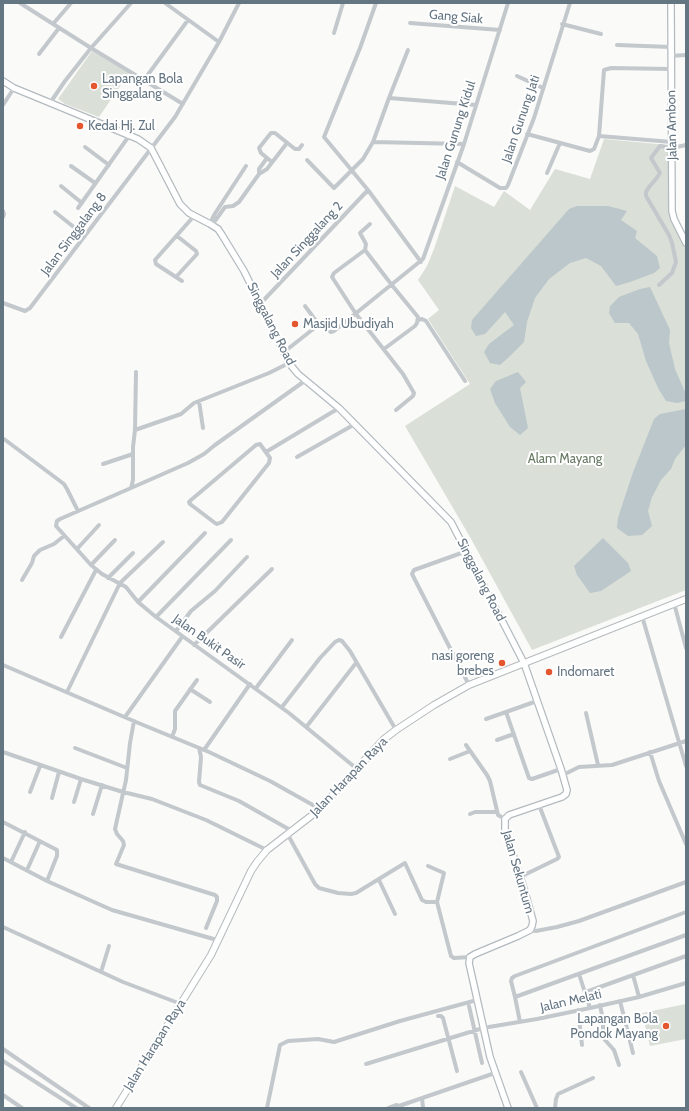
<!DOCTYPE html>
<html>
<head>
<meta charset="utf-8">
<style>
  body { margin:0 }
  #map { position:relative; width:689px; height:1111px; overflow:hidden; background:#fafaf8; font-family:Cabin,sans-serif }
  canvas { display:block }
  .frame { position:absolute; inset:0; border:4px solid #657683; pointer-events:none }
</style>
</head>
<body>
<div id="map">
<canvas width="689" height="1111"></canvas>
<div class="frame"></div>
</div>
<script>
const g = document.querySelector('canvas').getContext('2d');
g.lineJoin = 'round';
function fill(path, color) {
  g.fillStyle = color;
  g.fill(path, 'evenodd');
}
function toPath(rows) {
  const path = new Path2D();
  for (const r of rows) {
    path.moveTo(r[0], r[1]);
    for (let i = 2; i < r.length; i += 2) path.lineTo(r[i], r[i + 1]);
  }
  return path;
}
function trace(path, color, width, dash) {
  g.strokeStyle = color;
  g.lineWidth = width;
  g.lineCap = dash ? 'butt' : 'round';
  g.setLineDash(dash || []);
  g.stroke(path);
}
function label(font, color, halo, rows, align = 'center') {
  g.font = font + ' Cabin,sans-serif';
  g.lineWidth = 4;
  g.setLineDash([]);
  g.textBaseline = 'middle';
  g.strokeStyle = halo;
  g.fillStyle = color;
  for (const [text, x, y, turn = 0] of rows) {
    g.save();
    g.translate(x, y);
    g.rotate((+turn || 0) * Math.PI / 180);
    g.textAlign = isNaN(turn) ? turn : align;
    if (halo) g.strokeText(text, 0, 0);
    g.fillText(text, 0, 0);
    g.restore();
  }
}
const green = toPath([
  [92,51,129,73,99,117,65,104,58,99],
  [604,139,668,145,669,212,686,250,686,590,532,650,470,537,405,426,470,384,428,319,439,310,418,280,427,266,434,249,455,186,494,207,504,191,530,210,555,169,590,179],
  [686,1004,686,1039,650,1046,642,1013]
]);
const water = toPath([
  [577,206,608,206,627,211,621,220,637,231,635,238,657,256,660,268,654,273,630,282,616,286,601,266,586,258,570,263,549,279,535,298,527,322,524,342,509,357,500,365,490,363,484,352,489,344,514,325,505,312,485,334,476,336,471,328,472,320,569,209],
  [650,287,670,330,669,343,675,369,685,392,686,401,677,403,666,401,658,388,646,361,638,334,629,323,615,323,609,313,610,306,619,297,640,289],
  [518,372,526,382,520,388,528,428,520,435,510,427,495,403,490,389,496,381],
  [686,409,686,445,675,459,671,469,661,480,652,497,648,511,652,526,642,535,628,536,617,528,618,518,632,475,654,419,660,414],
  [603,538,628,563,631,571,601,591,590,593,577,575,574,566]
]);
const street = toPath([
  [20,3,91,48,183,104],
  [165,3,219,42],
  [376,3,360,48,324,137,368,190,421,262],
  [410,23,500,30],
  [53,24,71,3],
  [562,24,601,34],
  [334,33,343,3],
  [617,45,671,47],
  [39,54,59,28],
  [670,56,686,55],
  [517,76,543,88],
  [144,80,188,20],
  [389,98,408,50],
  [50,103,65,81,91,48,131,3],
  [3,105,14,88],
  [527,134,590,151,594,149,599,136,672,142],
  [599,136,604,70,611,68,671,69],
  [373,142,389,98,476,105],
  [85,147,109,165],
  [307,160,334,188,363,159,373,142,464,144],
  [272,162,261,153,259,148,271,133,275,133,295,149,299,149,302,145],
  [457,162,500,188,506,188,508,185,534,118,570,3],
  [71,166,95,183],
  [547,173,560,143],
  [259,174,259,169,267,158],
  [61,186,82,203],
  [78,208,129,136],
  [3,211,4,214,3,217],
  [55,212,85,236],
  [210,224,214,215,246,166],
  [212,225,225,207,233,206,239,202,259,174,267,169,287,143],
  [365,250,334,273,332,277,356,314,403,374,414,393,413,396,396,410],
  [365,250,391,284,418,317,417,323,415,326,384,349],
  [365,250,366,244,360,233,370,224],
  [176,277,197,254,196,251,177,236],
  [182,281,156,264,155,260,194,216],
  [659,285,672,273,676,262,672,243,669,235,646,196,646,192,649,187,656,179,660,173,651,158,660,146,672,148,686,145],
  [3,303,25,311,30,308,175,117,219,42,239,3],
  [261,303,368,190],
  [305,306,319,325],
  [418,320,422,319,426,321,465,381],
  [284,352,317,326,321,325,331,332,334,331,423,259,464,144,508,3],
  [136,372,135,430,133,447,133,480,131,488,60,519,57,521,56,526,91,565,102,574,126,587,138,602,156,617,289,713,357,769],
  [199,401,203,428],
  [135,430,181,414,194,403,269,373,289,363],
  [4,439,64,484,67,489,78,511],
  [260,444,270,458,269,463,222,522,217,524,215,523,190,504,189,502,191,500,256,445,260,444],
  [266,452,339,408],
  [297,457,355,424],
  [103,464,133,454],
  [131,488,188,463,204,454,215,445,306,380],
  [77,549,99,525],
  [467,551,414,570,412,574,469,685],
  [91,565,115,540],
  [108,578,133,553],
  [22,580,32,563,34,556,40,550,54,544,64,536],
  [138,602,205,533],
  [674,603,686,648],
  [642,616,686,766],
  [156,617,231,540],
  [176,631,191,611,215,591,247,557],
  [61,637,96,570],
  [194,645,272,569],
  [3,665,136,722,209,752,270,781,320,809],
  [256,688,292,640],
  [190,689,210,702],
  [67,692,120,583,163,542],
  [537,701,506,712,529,778,532,779,561,769],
  [282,707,320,658,335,642,339,640,342,641,350,651,396,730],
  [586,713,598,765],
  [125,717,182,637],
  [486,719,506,712],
  [134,721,130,743,126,780,115,829,117,834,123,841,124,845,116,864,215,895,217,897,217,901,206,928],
  [307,726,356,663],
  [172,737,175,729,175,711,197,680],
  [497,740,514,734],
  [466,745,487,775,490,781,498,815,505,819],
  [75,748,127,768],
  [199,748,201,757,199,782,200,785,239,801,292,831],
  [204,750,250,684],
  [3,752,81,779,123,792,152,799,206,820,267,850],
  [650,752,659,781,686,844],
  [450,759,470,751],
  [563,775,579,767,612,765,686,741],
  [30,792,40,766],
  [52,798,59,772],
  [74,802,81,779],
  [93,814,102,785],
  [470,814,475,812,497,812],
  [3,822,57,850,57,856,47,881],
  [288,835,315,884,319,888,338,893,351,894,356,893,405,863,422,900,426,902,437,902],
  [3,858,47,881,112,910,217,940],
  [11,862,25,832],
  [428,866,444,873,437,902,451,956,454,958,470,957],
  [27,870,40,841],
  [520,877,557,859,559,857,539,805],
  [379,880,395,914],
  [3,927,123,982,181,1004],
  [530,930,536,931,557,927,579,921,686,882],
  [101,972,109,946],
  [579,974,590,1008],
  [633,975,639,997],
  [586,992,686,956],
  [515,997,511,981,512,978,515,976,686,912],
  [620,1001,633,1053],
  [600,1005,603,1020,603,1035,605,1040,614,1050,619,1065],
  [469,1006,482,1063],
  [578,1010,582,1045],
  [438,1016,441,1016,443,1018,457,1071],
  [520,1022,515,997,686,935],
  [579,1022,603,1020,624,1016],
  [3,1049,89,1108],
  [3,1061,76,1108],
  [366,1064,483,1028,537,1019,590,1008,639,997,686,983],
  [521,1072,537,1108],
  [3,1095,22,1108],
  [422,1098,423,1108],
  [267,1108,280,1045,288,1041,318,1039,334,1042,400,1021,477,1000],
  [388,1108,396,1105,399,1106,495,1073],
  [555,1108,556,1099,558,1094,593,1078]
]);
const secondary = toPath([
  [671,3,672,211,674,219,686,243],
  [3,81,14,88,138,139,151,148,180,204,189,213,210,224,218,229,222,235,244,271,289,363,293,368,298,374,339,408,451,522,524,663,561,769,567,790,566,794,562,797,509,815,505,819,505,830,525,892,533,921,532,926,530,930,518,936,475,954,470,957,469,963,490,1057,508,1108]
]);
const primary = toPath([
  [116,1108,211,955,251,871,257,862,267,850,320,809,383,740,396,730,434,705,469,685,686,599]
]);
const markers = [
  [94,86,4,"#e4572e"],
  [80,126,4,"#e4572e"],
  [295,324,4,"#e4572e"],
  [502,663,4,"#e4572e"],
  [549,672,4,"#e4572e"],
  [666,1026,4,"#e4572e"]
];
const streetNames = [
  ["Gang Siak",456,17,5],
  ["Jalan Gunung Jati",521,119,-71],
  ["Jalan Ambon",672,125,-91],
  ["Jalan Gunung Kidul",456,130,-72],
  ["Jalan Singgalang 8",74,234,-53],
  ["Jalan Singgalang 2",307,240,-47],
  ["Singgalang Road",271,324,63],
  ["Singgalang Road",481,580,63],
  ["Jalan Bukit Pasir",209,642,35],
  ["Jalan Harapan Raya",349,777,-46],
  ["Jalan Sekuntum",518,872,74],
  ["Jalan Melati",571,1001,-13],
  ["Jalan Harapan Raya",155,1045,-58]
];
const poiNames = [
  ["Lapangan Bola",102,79],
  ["Singgalang",102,94],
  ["Kedai Hj. Zul",88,126],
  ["Masjid Ubudiyah",303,324],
  ["nasi goreng",494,656,"right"],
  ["brebes",494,671,"right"],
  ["Indomaret",557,672],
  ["Lapangan Bola",658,1019,"right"],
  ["Pondok Mayang",658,1034,"right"]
];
const parkNames = [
  ["Alam Mayang",565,459]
];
fill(green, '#dadfd7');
fill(water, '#bbc7cb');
trace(secondary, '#b3babf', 8);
trace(primary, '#b5babe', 8);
trace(street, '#c3c8cc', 4);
trace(secondary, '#fff', 5.5);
trace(primary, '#fff', 6);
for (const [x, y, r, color] of markers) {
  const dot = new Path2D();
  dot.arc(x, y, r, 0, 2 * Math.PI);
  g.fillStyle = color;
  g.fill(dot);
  trace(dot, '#fff', 1.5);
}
label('13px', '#657683', '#fff', streetNames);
label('13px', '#657683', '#fff', poiNames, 'left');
label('13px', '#687a64', '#fff', parkNames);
</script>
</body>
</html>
